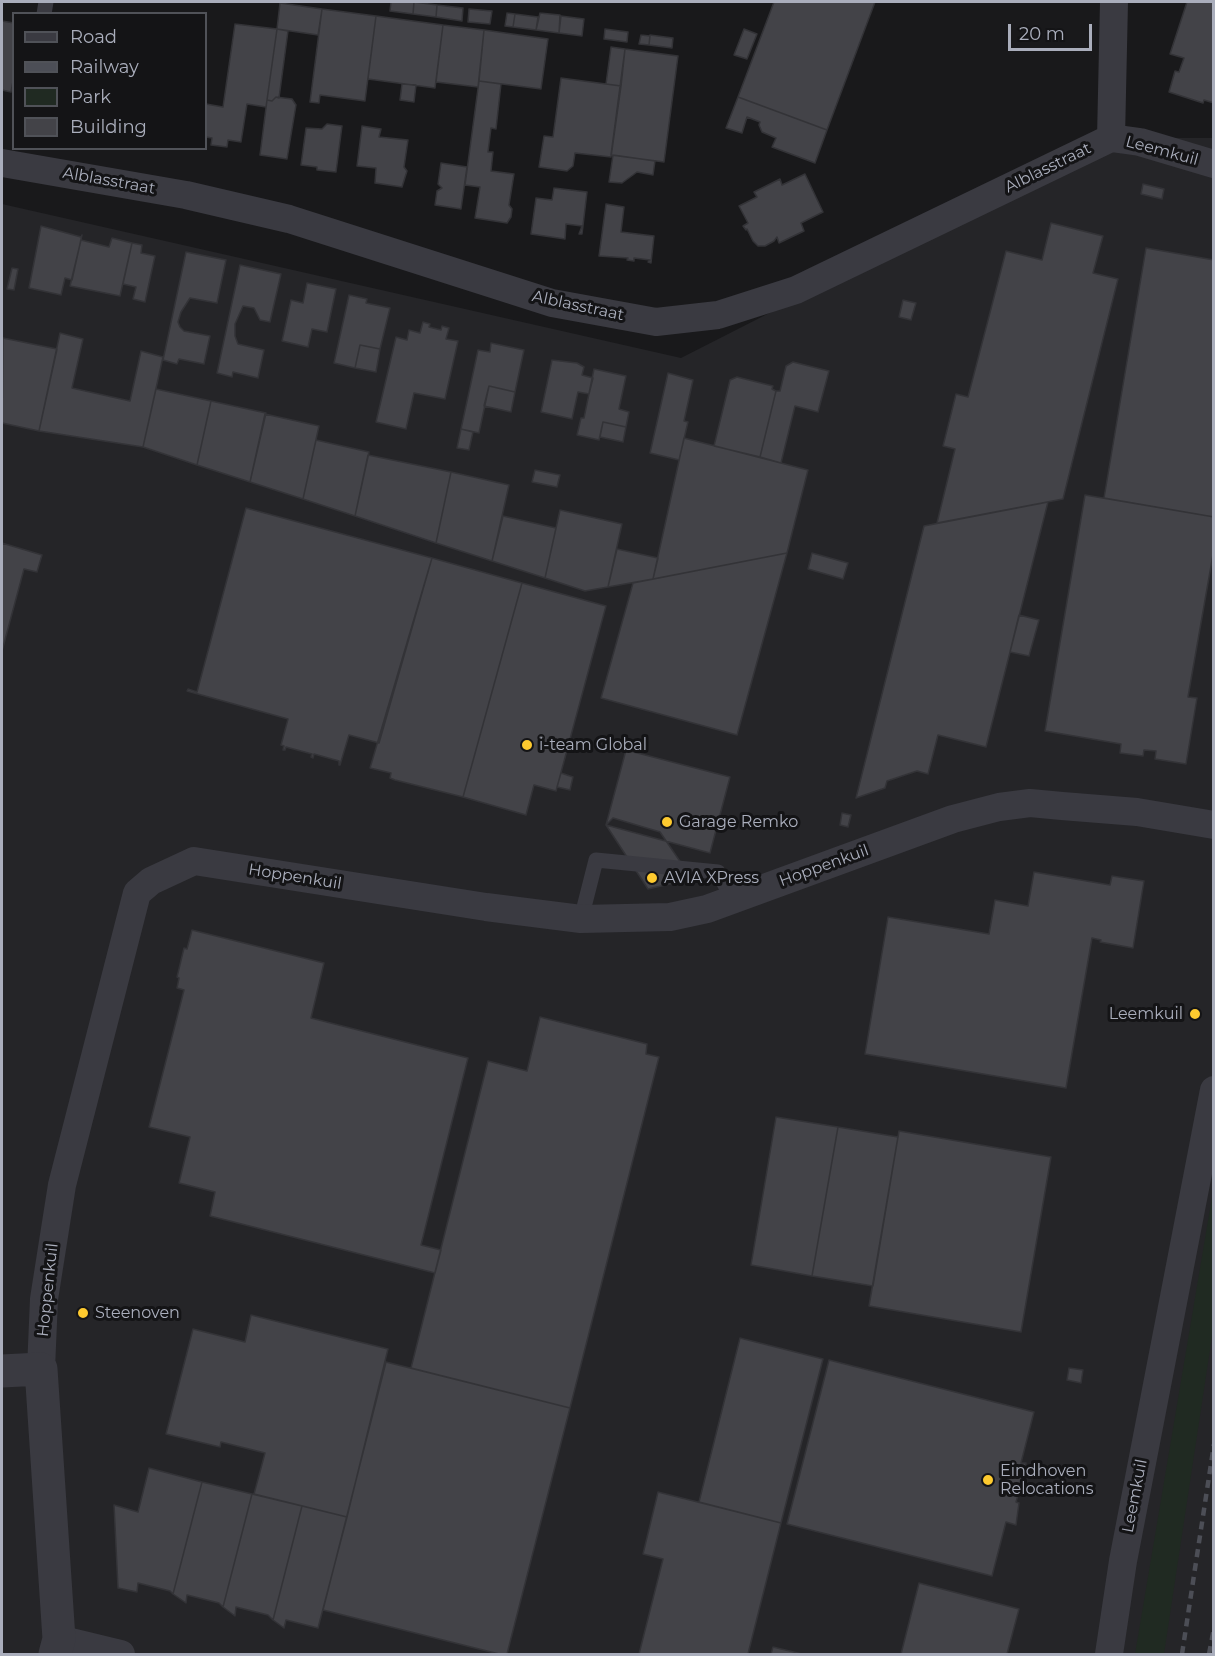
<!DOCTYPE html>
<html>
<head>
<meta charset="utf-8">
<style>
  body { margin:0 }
  #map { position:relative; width:1215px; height:1656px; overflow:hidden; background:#19191b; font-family:Montserrat,sans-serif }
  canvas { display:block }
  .frame { position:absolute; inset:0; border:3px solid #aaaebc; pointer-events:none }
  .legend { position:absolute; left:12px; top:12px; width:195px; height:138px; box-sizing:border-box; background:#141416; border:2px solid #505258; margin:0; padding:8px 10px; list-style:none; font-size:18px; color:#aaaebc }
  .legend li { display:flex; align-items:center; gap:12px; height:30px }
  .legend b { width:30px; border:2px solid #505258 }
  .scale { position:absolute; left:1008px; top:24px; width:84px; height:27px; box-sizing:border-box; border:3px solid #aaaebc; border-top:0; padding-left:8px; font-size:18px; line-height:21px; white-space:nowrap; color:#aaaebc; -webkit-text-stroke:4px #141416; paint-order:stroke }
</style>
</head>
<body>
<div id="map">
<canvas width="1215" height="1656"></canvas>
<div class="frame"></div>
<ul class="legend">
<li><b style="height:8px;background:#3a3a41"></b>Road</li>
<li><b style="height:8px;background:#4c4e56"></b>Railway</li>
<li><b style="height:16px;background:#202a22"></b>Park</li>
<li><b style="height:16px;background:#434348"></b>Building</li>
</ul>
<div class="scale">20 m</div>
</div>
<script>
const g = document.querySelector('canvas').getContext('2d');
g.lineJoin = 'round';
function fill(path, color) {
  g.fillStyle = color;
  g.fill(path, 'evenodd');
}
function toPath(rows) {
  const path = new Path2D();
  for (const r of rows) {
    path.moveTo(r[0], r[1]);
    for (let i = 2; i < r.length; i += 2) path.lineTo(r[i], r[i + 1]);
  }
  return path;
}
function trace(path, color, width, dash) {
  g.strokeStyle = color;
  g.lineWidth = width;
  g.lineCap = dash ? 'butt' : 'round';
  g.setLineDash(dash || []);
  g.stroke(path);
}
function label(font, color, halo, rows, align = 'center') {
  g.font = font + ' Montserrat,sans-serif';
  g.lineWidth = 6;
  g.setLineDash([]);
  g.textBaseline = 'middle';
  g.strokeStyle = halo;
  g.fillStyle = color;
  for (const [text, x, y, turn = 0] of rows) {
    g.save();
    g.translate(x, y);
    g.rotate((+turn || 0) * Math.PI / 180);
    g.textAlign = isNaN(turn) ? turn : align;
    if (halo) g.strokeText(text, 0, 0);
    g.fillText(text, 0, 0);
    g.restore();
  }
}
const built = toPath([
  [1113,138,1213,138,1213,1654,2,1654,2,204,681,358]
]);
const green = toPath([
  [1213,1191,1213,1330,1164,1654,1135,1654]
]);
const building = toPath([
  [391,2,414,2,413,14,390,11,391,2],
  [414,2,437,5,436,17,413,14,414,2],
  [774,2,875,2,827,130,738,97,774,2],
  [1187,2,1214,2,1214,103,1204,100,1203,103,1169,92,1175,71,1179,72,1184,58,1170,54,1187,2],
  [280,3,322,9,318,35,277,29,280,3],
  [437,5,463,8,462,21,436,17,437,5],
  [322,9,376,16,365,101,320,95,319,103,310,102,322,9],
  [469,9,492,11,490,24,468,22,469,9],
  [507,13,515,14,513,27,505,26,507,13],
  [540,13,560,15,559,33,536,30,540,13],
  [515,14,538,17,536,30,513,27,515,14],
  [376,16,443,25,435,88,368,79,376,16],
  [561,16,584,19,582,36,559,33,561,16],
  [2,21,14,23,14,76,11,92,2,90,2,21],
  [235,24,277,29,266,107,247,104,241,142,228,140,227,147,211,145,212,138,206,137,206,104,223,107,235,24],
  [443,25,484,30,478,87,436,82,443,25],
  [277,29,288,31,279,98,276,97,272,101,267,100,277,29],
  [605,29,628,32,627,42,604,39,605,29],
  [744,29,757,34,747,59,734,55,744,29],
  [484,30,548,39,541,89,479,81,484,30],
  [641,35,650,36,649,45,639,44,641,35],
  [650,35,673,38,672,48,649,45,650,35],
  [611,47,625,49,621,86,606,84,611,47],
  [625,49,678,56,664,162,611,155,625,49],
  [561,78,621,86,611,157,575,153,573,166,567,171,539,167,544,136,553,137,561,78],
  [479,81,501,84,496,129,491,128,488,152,493,152,491,171,514,174,509,205,512,209,511,217,507,223,475,218,480,187,465,185,479,81],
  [402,84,416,85,414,102,400,100,402,84],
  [276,97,292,99,296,105,287,159,260,155,267,100,272,101,276,97],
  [738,97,827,130,815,163,772,147,776,138,762,132,759,125,760,122,747,117,742,133,726,128,738,97],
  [327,124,342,126,336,172,317,170,317,167,301,165,306,128,322,129,327,124],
  [362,126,381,129,379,137,408,140,404,167,407,171,402,187,375,183,376,168,357,166,362,126],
  [613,155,655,161,653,175,637,172,622,183,609,182,613,155],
  [441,163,467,167,461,209,435,205,437,191,442,188,438,184,441,163],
  [805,174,823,212,801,223,804,231,779,243,777,237,774,241,765,246,758,246,753,241,747,229,746,230,743,226,748,223,739,206,757,197,754,192,780,179,782,185,805,174],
  [1143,184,1164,189,1162,199,1141,194,1143,184],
  [554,188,587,192,582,234,579,234,582,226,566,224,565,239,531,234,536,198,552,200,554,188],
  [606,204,624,207,621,232,654,236,651,263,648,262,650,260,634,258,634,261,627,260,628,258,599,256,606,204],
  [1051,223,1103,236,1093,273,1118,279,1063,499,937,523,955,449,943,446,956,394,968,397,1006,251,1042,260,1051,223],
  [41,226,81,237,82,235,72,280,65,278,61,295,29,288,41,226],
  [112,238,132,243,120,296,70,286,81,240,109,247,112,238],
  [132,243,142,245,141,253,155,256,145,302,133,299,136,287,123,284,132,243],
  [1146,248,1214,260,1214,517,1104,498,1146,248],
  [186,252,226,260,217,303,190,298,181,312,178,322,180,327,184,331,210,336,204,364,179,359,177,364,163,360,186,252],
  [240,265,281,274,270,322,260,320,254,308,243,306,235,324,235,336,238,344,264,350,258,378,233,372,232,377,217,373,240,265],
  [12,268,18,269,14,290,7,289,12,268],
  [307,283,336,289,327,332,312,329,308,347,282,341,291,300,303,303,307,283],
  [349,295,367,299,366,303,390,308,380,349,360,345,355,368,334,363,349,295],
  [903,300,916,303,911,320,899,317,903,300],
  [423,322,430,324,429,327,441,330,442,326,449,328,446,339,458,341,445,399,414,393,406,429,376,422,396,337,407,340,409,330,420,333,423,322],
  [60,333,83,339,72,388,130,401,141,351,163,357,143,447,39,431,60,333],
  [3,338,57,349,39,431,2,423,3,338],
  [491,343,524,350,515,392,489,386,479,433,461,429,478,350,490,352,491,343],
  [360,345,380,349,376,372,355,368,360,345],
  [552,360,577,363,584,367,582,375,593,378,589,394,578,392,572,419,541,412,552,360],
  [793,362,829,371,818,412,795,406,781,463,760,457,776,391,780,391,786,366,793,362],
  [594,369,626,376,619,409,629,412,626,427,603,422,599,440,577,435,581,418,584,418,594,369],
  [668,373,693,380,684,421,688,422,679,460,650,453,668,373],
  [737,377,773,386,772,389,776,391,760,457,714,446,730,380,737,377],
  [489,386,515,392,511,412,484,406,489,386],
  [156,389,211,401,197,465,143,447,156,389],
  [211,401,266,413,250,482,197,465,211,401],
  [265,414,319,426,303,499,250,482,265,414],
  [603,422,626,427,623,442,600,437,603,422],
  [461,429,473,432,469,450,457,448,461,429],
  [684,438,808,470,787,553,653,579,684,438],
  [316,440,369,452,355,516,303,499,316,440],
  [368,455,451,472,436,543,355,516,368,455],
  [535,470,560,475,557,487,532,482,535,470],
  [451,472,509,485,492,561,436,543,451,472],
  [1085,495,1214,517,1214,549,1188,697,1197,698,1186,764,1155,759,1156,751,1144,750,1143,756,1120,753,1121,744,1045,731,1085,495],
  [1048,502,986,747,938,735,928,774,917,771,887,781,885,788,856,798,924,526,1048,502],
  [246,508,432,558,379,743,349,735,340,765,339,765,339,761,314,754,313,758,311,757,312,754,286,747,285,750,283,750,284,746,281,745,288,719,187,691,188,689,197,692,246,508],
  [560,510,622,524,608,587,585,591,545,578,560,510],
  [503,516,556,528,545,578,492,561,503,516],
  [2,543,42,555,37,572,24,569,2,651,2,543],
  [617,549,658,558,653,579,608,587,617,549],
  [787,553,737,735,601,698,633,583,787,553],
  [812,553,848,563,843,579,808,569,812,553],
  [432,558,522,583,463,797,395,780,390,778,391,773,370,768,432,558],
  [522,583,606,606,556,791,534,785,526,815,463,797,522,583],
  [1019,615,1039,620,1029,656,1010,652,1019,615],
  [626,750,730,777,710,853,606,825,626,750],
  [561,773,573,777,570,790,557,787,561,773],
  [842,813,851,815,848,827,840,825,842,813],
  [613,818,660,832,692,879,648,889,606,825,613,818],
  [1034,872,1110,885,1112,876,1144,881,1133,948,1100,942,1101,940,1092,938,1066,1088,865,1054,888,917,989,934,995,900,1028,906,1034,872],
  [192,930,324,963,311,1018,468,1058,421,1245,441,1250,435,1273,210,1216,215,1192,179,1183,190,1137,149,1127,184,990,177,988,179,978,177,977,184,948,187,949,192,930],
  [540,1017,647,1044,646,1054,659,1057,570,1408,411,1368,488,1061,527,1071,540,1017],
  [776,1117,838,1127,812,1276,751,1265,776,1117],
  [838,1127,898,1137,873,1286,812,1276,838,1127],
  [899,1131,1051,1157,1021,1332,869,1306,899,1131],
  [251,1315,388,1349,347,1517,254,1494,265,1453,221,1442,220,1447,166,1434,193,1329,245,1342,251,1315],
  [740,1338,823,1359,781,1523,699,1502,740,1338],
  [829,1360,1034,1412,1021,1463,1026,1463,1023,1485,1021,1485,1016,1502,1019,1503,1016,1525,1006,1522,992,1576,787,1524,829,1360],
  [386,1362,570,1408,507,1654,499,1654,323,1610,386,1362],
  [1069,1368,1083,1370,1081,1383,1067,1380,1069,1368],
  [149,1468,202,1482,173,1594,170,1591,138,1583,137,1592,118,1588,114,1505,138,1512,149,1468],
  [202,1482,252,1494,223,1607,219,1603,187,1595,186,1603,173,1594,202,1482],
  [658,1492,781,1523,748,1654,639,1654,663,1559,643,1554,658,1492],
  [252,1494,302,1506,273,1620,268,1615,236,1607,235,1616,223,1607,252,1494],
  [302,1506,347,1517,318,1628,286,1620,284,1628,273,1620,302,1506],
  [919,1583,1019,1609,1007,1654,901,1654,919,1583],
  [773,1647,802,1654,771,1654,773,1647]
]);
const service = toPath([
  [44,14,46,2],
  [581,919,596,860,718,872,733,900]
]);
const minor = toPath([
  [1111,138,1114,2],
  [1111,138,1140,142,1214,164],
  [2,163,186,195,289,219,552,303,656,322,718,315,796,290,1111,138],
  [41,1369,44,1299,62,1185,137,893,151,881,194,861,486,907,581,919,670,917,707,909,953,819,999,807,1030,803,1062,806,1137,812,1214,825],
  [59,1639,121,1654],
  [1109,1654,1123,1561,1214,1090]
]);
const tertiary = toPath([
  [2,1371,41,1369,59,1639,55,1654]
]);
const rail = toPath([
  [1182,1654,1214,1444],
  [1209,1654,1214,1628]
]);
const markers = [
  [527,745,6,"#feca2f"],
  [667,822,6,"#feca2f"],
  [652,878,6,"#feca2f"],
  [1195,1014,6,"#feca2f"],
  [83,1313,6,"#feca2f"],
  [988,1480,6,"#feca2f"]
];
const streetNames = [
  ["Leemkuil",1162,151,15],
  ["Alblasstraat",1048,168,-26],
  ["Alblasstraat",109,181,10],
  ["Alblasstraat",578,306,12],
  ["Hoppenkuil",824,866,-20],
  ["Hoppenkuil",295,877,9],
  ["Hoppenkuil",48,1290,-84],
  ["Leemkuil",1135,1496,-79]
];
const poiNames = [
  ["i-team Global",539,745],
  ["Garage Remko",679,822],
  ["AVIA XPress",664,878],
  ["Leemkuil",1183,1014,"right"],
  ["Steenoven",95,1313],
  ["Eindhoven",1000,1471],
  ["Relocations",1000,1489]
];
fill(built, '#252528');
fill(green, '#202a22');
fill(building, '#434348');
trace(building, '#333337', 1.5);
trace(service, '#3a3a41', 15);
trace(minor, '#3a3a41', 28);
trace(tertiary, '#3a3a41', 33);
trace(rail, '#4c4e56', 4.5, [8, 6]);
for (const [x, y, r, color] of markers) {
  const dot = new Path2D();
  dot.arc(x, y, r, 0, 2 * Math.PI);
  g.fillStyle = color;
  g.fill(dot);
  trace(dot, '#141416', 2);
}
label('16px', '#aaaebc', '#141416', streetNames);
label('16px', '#aaaebc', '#141416', poiNames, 'left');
</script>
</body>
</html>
